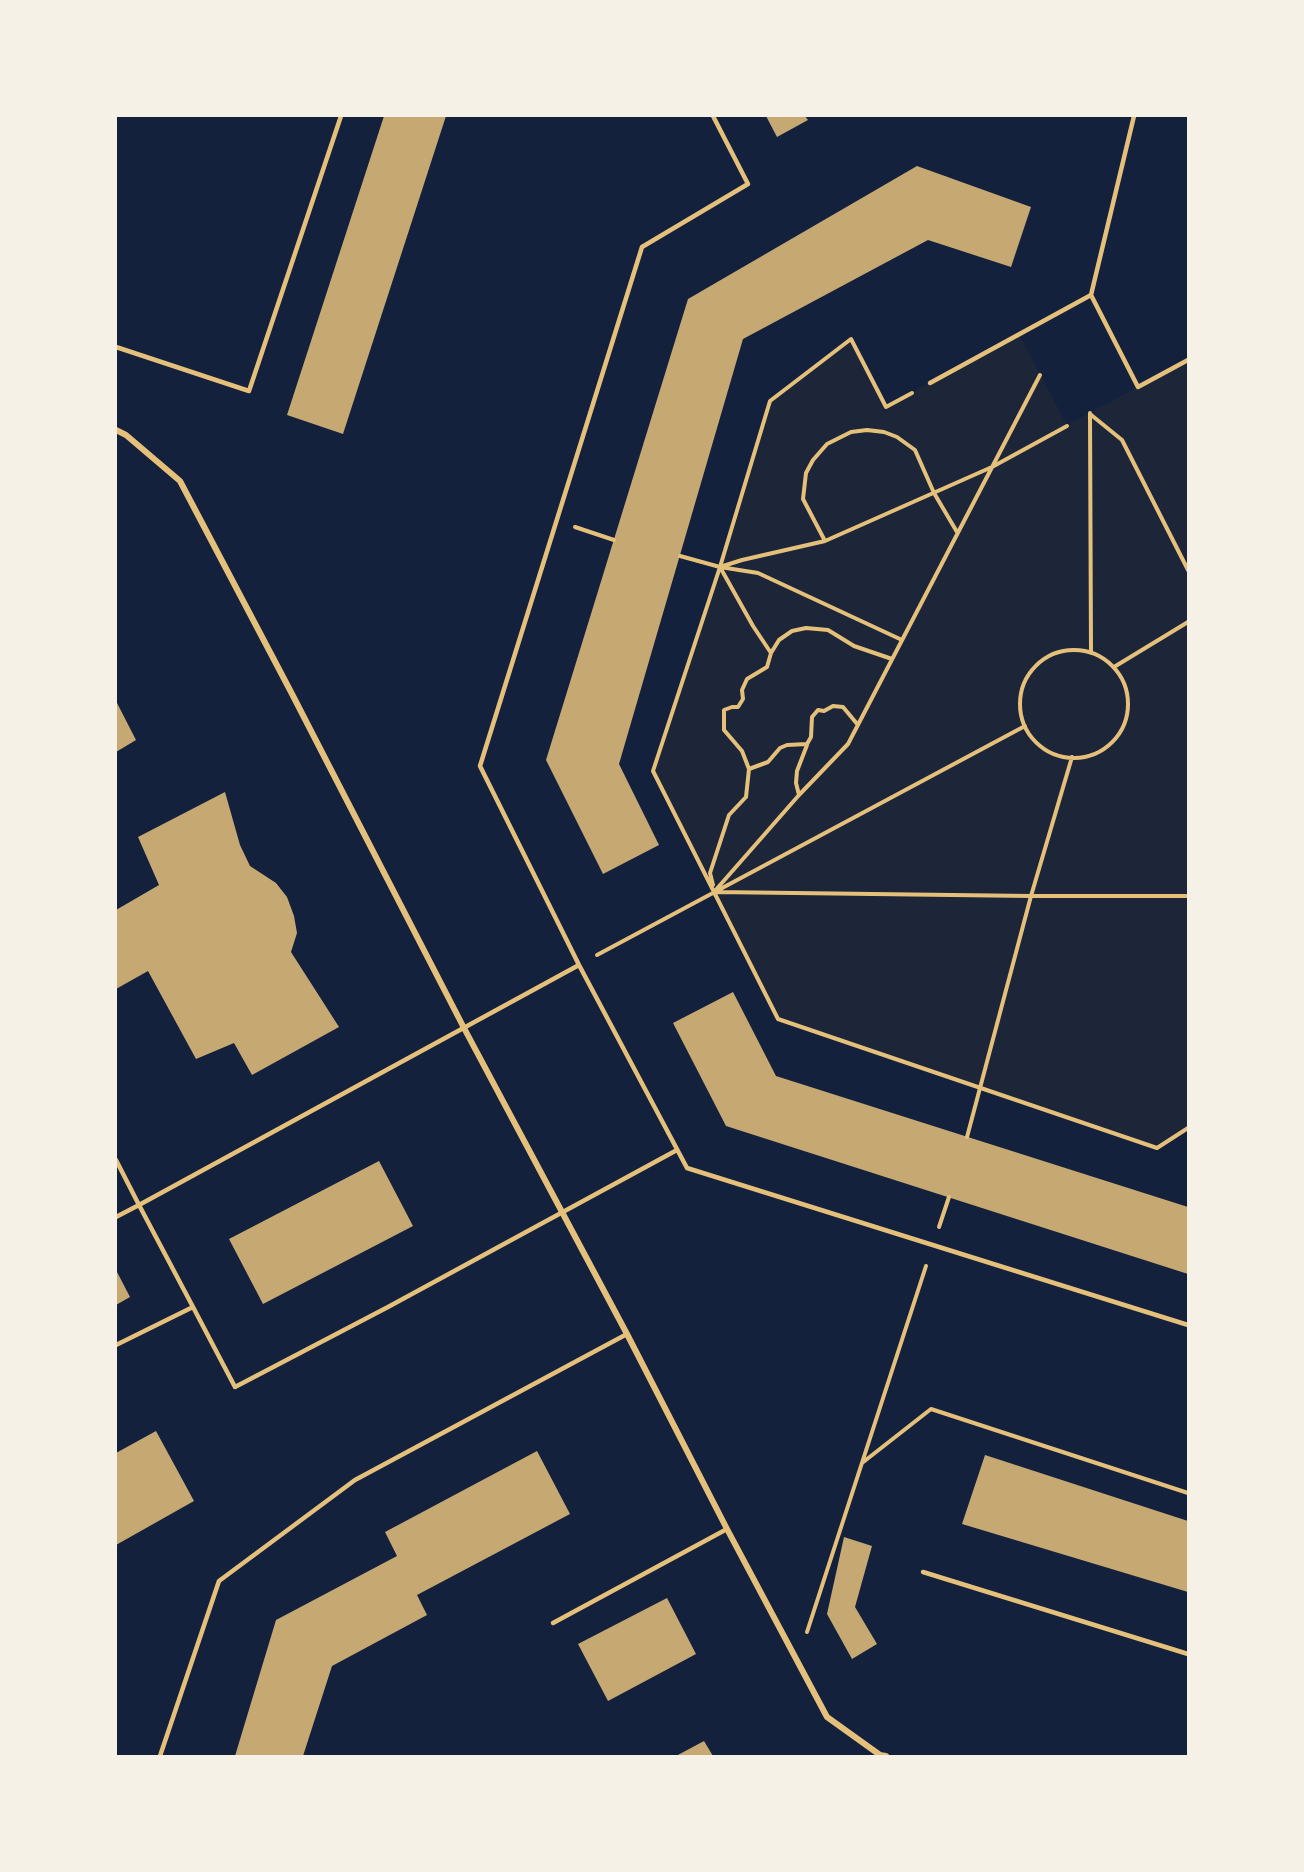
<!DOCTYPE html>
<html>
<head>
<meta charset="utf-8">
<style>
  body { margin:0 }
  #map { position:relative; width:1304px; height:1872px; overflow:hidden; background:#14213d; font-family:Lato,sans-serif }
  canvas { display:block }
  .frame { position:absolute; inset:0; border:117px solid #f6f1e7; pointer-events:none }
</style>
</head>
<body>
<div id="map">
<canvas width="1304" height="1872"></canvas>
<div class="frame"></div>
</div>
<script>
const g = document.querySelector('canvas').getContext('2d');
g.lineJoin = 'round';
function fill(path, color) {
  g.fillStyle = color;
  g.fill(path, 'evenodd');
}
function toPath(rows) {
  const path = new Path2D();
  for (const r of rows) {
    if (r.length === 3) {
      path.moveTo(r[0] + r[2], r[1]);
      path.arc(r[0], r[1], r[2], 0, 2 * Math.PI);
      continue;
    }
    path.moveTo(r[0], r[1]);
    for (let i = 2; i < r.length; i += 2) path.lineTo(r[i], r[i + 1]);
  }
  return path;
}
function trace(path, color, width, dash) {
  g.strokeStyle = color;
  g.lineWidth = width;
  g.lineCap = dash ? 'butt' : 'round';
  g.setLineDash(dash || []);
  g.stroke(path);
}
const green = toPath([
  [1019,334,1067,425,1188,360,1188,1128,1157,1148,778,1019,653,771,720,567,770,401,851,339,886,407]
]);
const building = toPath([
  [384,116,446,116,343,434,287,415],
  [766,116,805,116,808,120,777,137],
  [917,166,1031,207,1011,267,928,240,743,339,619,764,659,845,603,874,546,760,688,299],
  [116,701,136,740,116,752],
  [225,792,240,845,250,866,276,883,287,897,294,916,297,933,291,952,339,1027,252,1075,234,1043,196,1059,148,971,116,989,116,910,159,885,138,837],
  [733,992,776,1076,1188,1207,1188,1274,726,1126,673,1023],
  [379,1161,413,1226,263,1304,229,1239],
  [116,1270,130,1297,116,1305],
  [156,1431,194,1501,116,1545,116,1453],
  [537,1451,570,1514,417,1595,427,1615,332,1666,303,1756,235,1756,276,1620,397,1556,385,1532],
  [985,1455,1188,1521,1188,1592,962,1524],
  [844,1537,872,1546,855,1607,877,1644,852,1659,827,1614],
  [667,1598,696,1654,608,1701,578,1644],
  [704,1741,713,1756,676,1756]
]);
const path = toPath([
  [912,393,886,407,851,339,770,401,720,567,653,771,778,1019,1157,1148,1188,1128],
  [1090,413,1091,653],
  [1090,414,1122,440,1188,570],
  [575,527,614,540],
  [825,541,803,499,806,473,813,460,827,444,851,432,867,430,884,432,897,437,915,450,934,493,957,532],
  [680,556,720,567,758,573,902,640],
  [1074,704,54],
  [771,653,779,640,792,631,806,628,828,630,854,646,892,659],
  [1114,667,1188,622],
  [749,769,768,762,780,748,787,745,807,744,811,737,812,717,818,710,824,711,833,706,843,707,858,725],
  [799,795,796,783,797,771,807,745],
  [713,885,710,873,729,815,746,797,749,769,742,751,724,730,724,710,732,707,738,707,743,699,742,690,747,679,767,667,771,653,753,626,720,567,742,560,825,541,992,467,1067,426],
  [714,892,799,795,848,744,1040,375],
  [715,892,1031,896,1188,896],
  [597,955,1025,726],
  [967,1137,1031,896,1072,757],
  [939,1227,949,1197],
  [862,1463,931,1409,1188,1493],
  [807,1632,926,1266]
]);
const service = toPath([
  [713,116,748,184,642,247,480,766,579,965,687,1168,1188,1325],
  [1134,116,1091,295,1138,387,1188,360],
  [116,347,249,391,341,116],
  [930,383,1091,295],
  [116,1160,139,1205,116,1217],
  [193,1307,235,1387,388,1307,677,1150],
  [116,1345,193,1307,139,1205,579,965],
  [923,1572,1188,1654],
  [553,1623,727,1529],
  [160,1756,219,1581,355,1480,627,1334]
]);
const minor = toPath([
  [116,430,126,435,180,481,291,692,464,1028,627,1334,727,1529,827,1717,880,1755,886,1756]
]);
fill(green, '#1d2539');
fill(building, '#c6a872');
trace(path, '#e5c07b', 4);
trace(service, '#e5c07b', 4.5);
trace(minor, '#e5c07b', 6);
</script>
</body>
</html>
